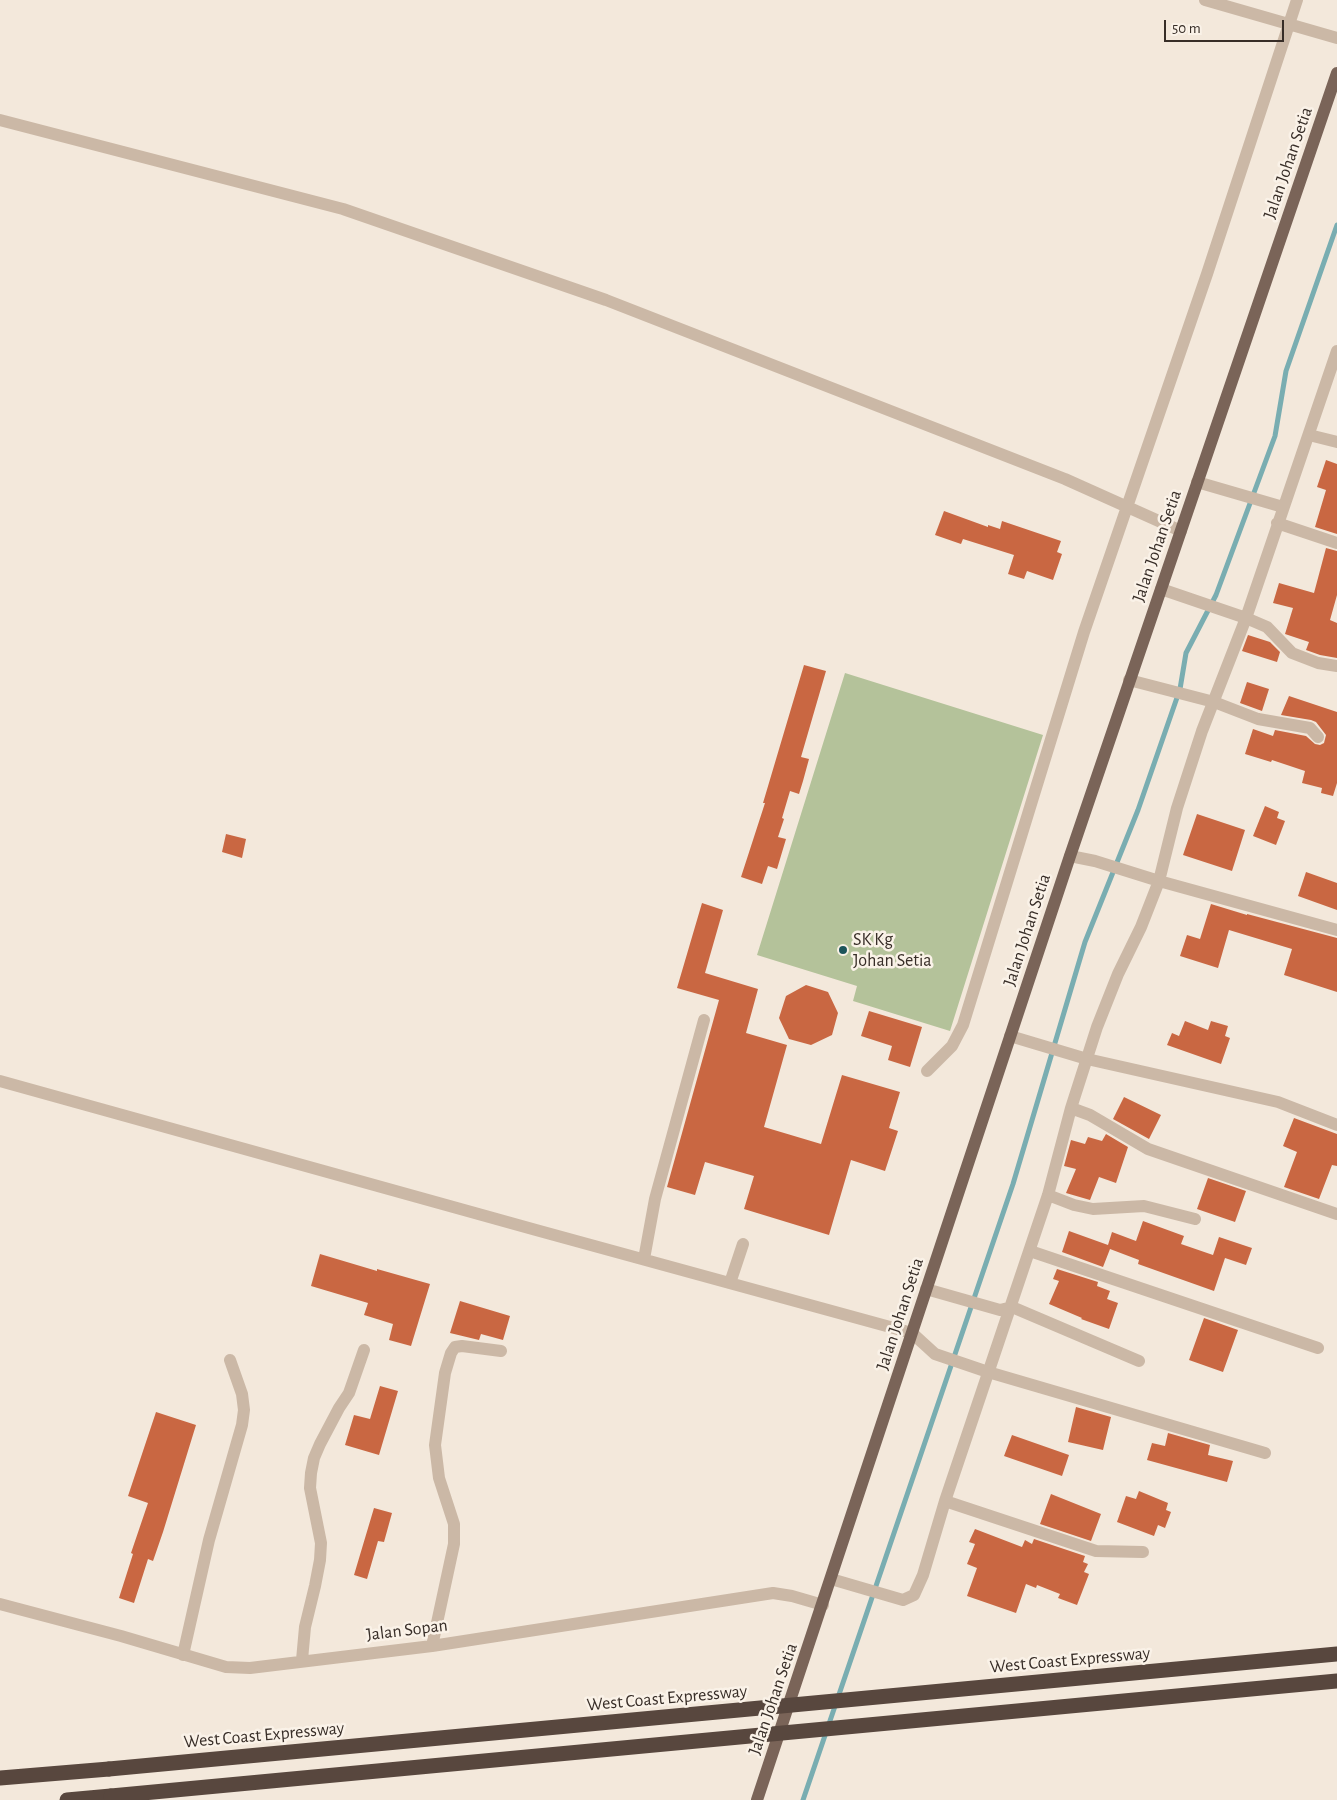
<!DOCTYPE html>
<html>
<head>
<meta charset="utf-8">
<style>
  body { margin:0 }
  #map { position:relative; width:1337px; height:1800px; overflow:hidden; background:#f3e8db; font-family:"Alegreya Sans",sans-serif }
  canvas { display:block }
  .scale { position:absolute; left:1164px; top:20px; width:120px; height:22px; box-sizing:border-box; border:2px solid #372d27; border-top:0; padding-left:6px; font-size:15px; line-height:18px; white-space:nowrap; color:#372d27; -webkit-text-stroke:4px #faf2e8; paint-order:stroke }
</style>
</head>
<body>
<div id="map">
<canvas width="1337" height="1800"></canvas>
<div class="scale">50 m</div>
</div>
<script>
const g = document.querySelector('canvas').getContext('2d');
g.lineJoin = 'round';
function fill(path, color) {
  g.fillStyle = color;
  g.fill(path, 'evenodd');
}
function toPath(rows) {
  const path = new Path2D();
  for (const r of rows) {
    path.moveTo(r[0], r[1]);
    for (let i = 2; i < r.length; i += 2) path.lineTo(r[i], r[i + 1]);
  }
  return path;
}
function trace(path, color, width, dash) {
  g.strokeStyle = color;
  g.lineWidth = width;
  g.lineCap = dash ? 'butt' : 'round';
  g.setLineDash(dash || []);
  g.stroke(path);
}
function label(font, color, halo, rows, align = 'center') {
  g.font = font + ' "Alegreya Sans",sans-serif';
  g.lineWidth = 5;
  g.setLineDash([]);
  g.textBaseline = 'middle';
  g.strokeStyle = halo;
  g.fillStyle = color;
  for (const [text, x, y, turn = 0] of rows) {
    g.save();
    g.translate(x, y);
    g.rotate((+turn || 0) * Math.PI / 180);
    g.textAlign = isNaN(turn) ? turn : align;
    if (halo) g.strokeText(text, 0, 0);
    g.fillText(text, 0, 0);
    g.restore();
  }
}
const green = toPath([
  [845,673,1043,735,950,1031,853,1001,857,986,757,955]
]);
const stream = toPath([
  [803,1800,1013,1184,1085,942,1138,810,1180,689,1186,653,1216,595,1275,436,1286,371,1337,225]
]);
const building = toPath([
  [1326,460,1337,464,1337,534,1315,527,1326,490,1317,487],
  [944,511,988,527,988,525,1000,529,1002,521,1061,541,1057,552,1062,554,1053,580,1027,571,1024,579,1008,574,1014,555,963,539,961,544,935,535],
  [1326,548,1337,551,1337,595,1330,620,1337,623,1337,658,1320,655,1306,650,1309,642,1285,634,1293,608,1273,603,1279,583,1314,593],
  [1248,635,1270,642,1280,652,1277,662,1242,651],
  [804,665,826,671,801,757,809,759,803,781,799,794,790,791,782,818,784,819,778,837,786,839,777,869,768,866,762,884,741,877,765,803,763,803],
  [1247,682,1269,689,1262,711,1240,703],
  [1289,696,1337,712,1337,783,1333,796,1321,793,1322,788,1302,783,1305,771,1272,760,1271,762,1245,754,1253,729,1273,736,1275,730,1306,736,1315,744,1320,745,1324,743,1326,735,1316,722,1311,720,1281,715],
  [1265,806,1279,812,1277,818,1285,821,1276,845,1253,836],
  [1197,814,1245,830,1232,871,1183,855],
  [226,834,246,839,242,858,222,852],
  [1306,872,1337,883,1337,910,1298,896],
  [702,903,723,910,705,973,758,989,746,1033,787,1045,764,1127,821,1144,842,1075,900,1092,889,1128,898,1131,885,1171,851,1160,829,1235,744,1209,754,1176,705,1162,695,1195,667,1187,719,1000,677,988],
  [1211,904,1247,915,1247,914,1337,938,1337,992,1284,975,1292,949,1229,930,1218,968,1180,956,1187,935,1200,939],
  [806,985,828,992,838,1013,832,1035,811,1045,789,1039,779,1018,786,996],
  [869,1011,922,1027,910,1067,888,1060,892,1046,861,1036],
  [1185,1021,1208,1030,1211,1021,1228,1026,1225,1036,1230,1038,1221,1064,1167,1045,1172,1033,1179,1036],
  [1124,1097,1161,1115,1149,1139,1113,1119],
  [1294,1118,1337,1134,1337,1166,1332,1165,1319,1199,1284,1187,1297,1152,1283,1146],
  [1106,1134,1128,1147,1116,1183,1099,1177,1090,1200,1066,1193,1076,1169,1064,1166,1071,1140,1085,1144,1088,1137,1102,1141],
  [1208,1178,1246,1191,1235,1222,1197,1209],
  [1143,1221,1184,1236,1181,1244,1213,1255,1219,1237,1252,1248,1246,1265,1225,1258,1214,1291,1138,1264,1139,1260,1110,1249,1103,1267,1062,1252,1069,1231,1108,1245,1112,1232,1136,1241],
  [320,1254,377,1271,377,1269,430,1284,411,1346,389,1340,393,1324,364,1315,368,1303,311,1286],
  [1057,1269,1098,1282,1097,1286,1110,1291,1107,1299,1118,1303,1109,1329,1081,1319,1082,1318,1049,1304,1059,1281,1053,1279],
  [460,1301,510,1316,503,1340,481,1334,479,1340,450,1333],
  [1204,1318,1238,1330,1223,1372,1189,1360],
  [380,1386,398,1391,379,1455,345,1445,354,1415,370,1419],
  [1076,1407,1111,1417,1103,1450,1068,1442],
  [156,1412,196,1425,163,1532,153,1561,148,1559,134,1603,119,1598,133,1554,131,1553,148,1503,128,1496],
  [1168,1433,1210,1445,1208,1455,1233,1461,1227,1482,1147,1460,1152,1443,1165,1446],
  [1012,1435,1069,1455,1062,1476,1004,1456],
  [1139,1491,1168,1503,1166,1510,1171,1512,1165,1528,1158,1525,1154,1536,1117,1522,1126,1496,1136,1499],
  [1051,1494,1101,1514,1091,1541,1040,1524],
  [374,1508,392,1513,384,1542,378,1541,367,1579,354,1575],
  [975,1529,1022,1547,1025,1540,1032,1544,1034,1539,1085,1556,1083,1562,1088,1564,1084,1572,1089,1574,1077,1605,1058,1598,1060,1594,1037,1585,1036,1588,1026,1584,1016,1613,967,1596,977,1568,967,1564,975,1544,969,1542]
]);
const minor = toPath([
  [1205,0,1337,38],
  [0,120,343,209,606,300,1065,479,1181,531],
  [1309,435,1337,442],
  [1197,482,1283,507],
  [1277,523,1337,543],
  [1161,589,1246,618,1267,627,1292,653,1318,663,1337,666],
  [1129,680,1214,702,1258,719,1310,728,1318,737],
  [1070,856,1095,861,1159,881,1337,930],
  [1010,1036,1087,1059,1278,1102,1337,1125],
  [927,1071,952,1046,963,1025,1084,632,1207,274,1297,0],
  [0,1081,536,1230,912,1333,935,1354,988,1372,1265,1453],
  [1071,1108,1090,1115,1148,1149,1337,1214],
  [1048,1195,1074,1205,1093,1209,1144,1206,1195,1219],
  [1030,1251,1318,1348],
  [644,1259,655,1199,704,1020],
  [730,1283,743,1244],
  [926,1289,1000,1310,1012,1307,1139,1361],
  [945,1501,1096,1551,1143,1552],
  [831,1579,903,1600,914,1595,923,1575,945,1501,1048,1195,1071,1108,1097,1027,1118,974,1141,927,1159,881,1177,808,1202,731,1246,618,1337,351],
  [0,1604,121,1636,226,1667,250,1668,432,1646,773,1593,792,1596,823,1605],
  [432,1646,454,1544,454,1524,439,1478,435,1445,445,1373,451,1353,455,1347,462,1346,501,1351],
  [183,1655,209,1540,242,1425,244,1410,242,1394,230,1360],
  [302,1660,305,1627,315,1586,320,1560,321,1543,310,1488,311,1473,314,1458,320,1444,339,1408,349,1393,364,1350]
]);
const major = toPath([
  [757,1800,1070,856,1337,73]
]);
const highway = toPath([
  [0,1778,109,1769],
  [67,1800,111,1796]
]);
const highwayBridge = toPath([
  [109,1769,1337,1654],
  [111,1796,1337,1681]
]);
const markers = [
  [843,950,5,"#1c545a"]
];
const streetNames = [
  ["Jalan Johan Setia",1288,163,-71],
  ["Jalan Johan Setia",1157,546,-71],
  ["Jalan Johan Setia",1027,930,-72],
  ["Jalan Johan Setia",900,1314,-72],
  ["Jalan Sopan",407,1630,-7],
  ["West Coast Expressway",1070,1660,-5],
  ["West Coast Expressway",667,1698,-5],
  ["Jalan Johan Setia",773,1699,-71],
  ["West Coast Expressway",264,1735,-5]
];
const poiNames = [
  ["SK Kg",853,940],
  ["Johan Setia",853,961]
];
fill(green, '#b4c29a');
trace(stream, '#79adb1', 5);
fill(building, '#c96742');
trace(minor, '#cbb8a6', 12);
trace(major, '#7a6458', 12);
trace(highway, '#58473e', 15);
trace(highwayBridge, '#58473e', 15);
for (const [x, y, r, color] of markers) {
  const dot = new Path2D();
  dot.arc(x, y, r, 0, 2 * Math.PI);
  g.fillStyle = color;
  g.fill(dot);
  trace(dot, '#faf2e8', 2);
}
label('18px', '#372d27', '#faf2e8', streetNames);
label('18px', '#372d27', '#faf2e8', poiNames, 'left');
</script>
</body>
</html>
